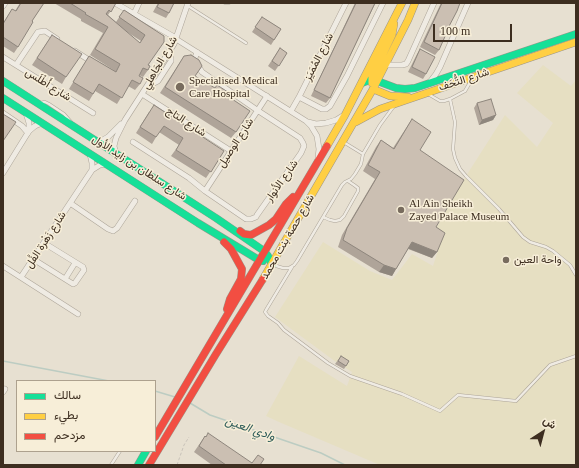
<!DOCTYPE html>
<html>
<head>
<meta charset="utf-8">
<style>
  body { margin:0 }
  #map { position:relative; width:579px; height:468px; overflow:hidden; background:#e7e0d1; font-family:"Times New Roman",Vazirmatn,serif }
  canvas { display:block }
  .frame { position:absolute; inset:0; border:4px solid #3d2e20; pointer-events:none }
  .legend { position:absolute; left:16px; top:380px; width:140px; height:72px; box-sizing:border-box; background:#f7eed8; border:1px solid #ada18e; margin:0; padding:5px 7px; list-style:none; font-size:12px; color:#3d2e20 }
  .legend li { display:flex; align-items:center; gap:8px; height:20px }
  .legend b { width:20px; border:1px solid #ada18e }
  .north { position:absolute; left:523px; top:412px; width:40px; height:40px; -webkit-text-stroke:3px #f7eed8; paint-order:stroke; rotate:36deg; font-size:11px; font-weight:700; line-height:16px; text-align:center; color:#3d2e20 }
  .north::after { content:''; display:block; margin:auto; width:14px; height:18px; background:#3d2e20; clip-path:polygon(50% 0,100% 100%,50% 72%,0 100%) }
  .scale { position:absolute; left:433px; top:24px; width:79px; height:18px; box-sizing:border-box; border:2px solid #3d2e20; border-top:0; padding-left:5px; font-size:12px; line-height:14px; white-space:nowrap; color:#3d2e20; -webkit-text-stroke:3px #f7eed8; paint-order:stroke }
</style>
</head>
<body>
<div id="map">
<canvas width="579" height="468"></canvas>
<div class="frame"></div>
<ul class="legend">
<li><b style="height:5px;background:#16e098"></b>سالك</li>
<li><b style="height:5px;background:#ffcf43"></b>بطيء</li>
<li><b style="height:5px;background:#f24e42"></b>مزدحم</li>
</ul>
<div class="north">ش</div>
<div class="scale">100 m</div>
</div>
<script>
const g = document.querySelector('canvas').getContext('2d');
g.lineJoin = 'round';
function fill(path, color) {
  g.fillStyle = color;
  g.fill(path, 'evenodd');
}
function toPath(rows) {
  const path = new Path2D();
  for (const r of rows) {
    path.moveTo(r[0], r[1]);
    for (let i = 2; i < r.length; i += 2) path.lineTo(r[i], r[i + 1]);
  }
  return path;
}
function trace(path, color, width, dash) {
  g.strokeStyle = color;
  g.lineWidth = width;
  g.lineCap = dash ? 'butt' : 'round';
  g.setLineDash(dash || []);
  g.stroke(path);
}
function label(font, color, halo, rows, align = 'center') {
  g.font = font + ' "Times New Roman",Vazirmatn,serif';
  g.lineWidth = 3;
  g.setLineDash([]);
  g.textBaseline = 'middle';
  g.strokeStyle = halo;
  g.fillStyle = color;
  for (const [text, x, y, turn = 0] of rows) {
    g.save();
    g.translate(x, y);
    g.rotate((+turn || 0) * Math.PI / 180);
    g.textAlign = isNaN(turn) ? turn : align;
    if (halo) g.strokeText(text, 0, 0);
    g.fillText(text, 0, 0);
    g.restore();
  }
}
const farmland = toPath([
  [543,65,571,86,576,80,576,465,380,465,279,422,266,416,299,356,347,386,352,372,336,362,275,317,323,242,370,271,392,280,412,254,433,266,439,247,430,239,466,176,505,115,537,147,553,123,517,93]
]);
const stream = toPath([
  [3,361,109,381],
  [155,391,175,397],
  [190,403,210,415,321,453,345,465]
]);
const path = toPath([
  [177,465,184,445,189,437]
]);
const lane = toPath([
  [225,3,229,3],
  [188,6,246,43],
  [428,94,440,101,444,101,450,99,465,91,472,79],
  [450,99,455,122,453,149,455,158,460,169,466,176,499,209,523,237,530,242,546,247,553,251,570,265,576,275],
  [40,103,45,102,49,104,64,114,71,122],
  [345,143,363,154],
  [323,217,330,220,335,221,340,220,344,216,358,191,358,188,354,185,348,181],
  [273,265,283,268,289,268,294,265,297,261,342,185,345,182,351,179,355,174,361,164,363,154,380,125,394,106],
  [292,267,266,310,265,312,268,316,278,323,284,330,328,363,350,376,402,394,440,411,458,395,516,401,550,365,576,356],
  [111,465,120,451]
]);
const street = toPath([
  [115,3,176,38],
  [3,6,5,3],
  [134,14,139,3],
  [176,39,306,121,311,126,317,136,319,149,318,158],
  [75,51,92,62],
  [3,57,93,113],
  [16,65,38,32,45,31,57,39],
  [385,65,402,65,406,64,408,61,434,3],
  [150,82,154,83,158,81,171,61,171,58,167,54],
  [429,83,436,74,440,67,468,3],
  [142,94,231,151],
  [299,97,322,109,326,109,330,106,347,76,383,3],
  [291,111,299,97,346,3],
  [3,113,22,126,28,133],
  [26,113,29,123,29,131],
  [308,122,316,124,326,123,336,120,344,115],
  [98,142,101,141,108,137,121,124],
  [133,142,189,178,205,191,246,219,251,219,256,217,257,215,301,153,304,146,303,143,300,138,257,110,202,72,196,63,195,58,197,52],
  [90,154,92,163,92,170],
  [116,154,114,146,116,138,125,120,174,44,188,3],
  [3,173,29,131,35,126,42,123],
  [205,191,267,96],
  [70,203,108,229,113,231,117,228,135,201],
  [33,259,73,284,75,283,84,270,83,267,44,243],
  [3,266,78,314],
  [21,277,92,170,100,165,105,164],
  [65,279,75,263],
  [3,392,5,389]
]);
const fast = toPath([
  [3,81,216,218,264,251,268,256,272,265],
  [362,83,372,79,396,88,405,89,415,88,576,34],
  [3,98,198,223,259,260,263,261],
  [138,465,146,451]
]);
const slow = toPath([
  [372,83,372,77,392,35,394,24],
  [373,89,390,96,408,97],
  [356,122,380,109,576,42],
  [327,146,345,115,402,3],
  [263,279,373,89,408,20,415,3]
]);
const jam = toPath([
  [240,231,244,234,251,235,269,225,276,219,286,204,293,197],
  [224,242,231,249,242,269,241,279,230,299,227,309],
  [155,437,327,146],
  [149,465,216,354,263,279]
]);
const wall = toPath([
  [20,3,44,3,32,21,18,47,14,53,3,46,3,23,12,9,15,11],
  [54,3,116,3,108,15,116,22,124,10,164,36,148,65,148,70,143,77,139,75,139,76,140,84,135,90,128,86,117,104,95,91,89,101,69,89,89,56,115,71,90,55,103,33,81,21,81,19],
  [127,32,141,41,140,43],
  [158,3,174,3,169,13,166,18,153,12],
  [355,3,376,3,374,6,330,98,326,103,311,96],
  [441,3,460,3,446,32,439,50,435,55,420,47],
  [262,17,281,29,271,45,252,32],
  [52,35,66,77,62,84,32,65],
  [280,48,287,53,275,71,268,66],
  [420,49,426,74,423,79,408,72,417,54],
  [184,56,195,76,232,99,236,132,231,138,160,93],
  [477,103,496,115,493,120,479,125,474,108],
  [149,112,224,151,206,178,171,156,179,145,159,132,152,144,136,133],
  [412,119,420,150,436,227,437,252,432,258,408,249,392,276,379,272,338,247,342,235,375,179,363,171,376,147,381,140,393,148],
  [341,356,349,361,344,369,335,364],
  [205,436,252,463,260,465,212,465,194,452]
]);
const shadedWall = toPath([
  [496,115,493,120,479,125,482,120],
  [412,242,437,252,432,258,407,248],
  [384,265,396,269,392,276,379,272]
]);
const building = toPath([
  [21,3,44,3,32,21,33,22,18,47,3,37,3,24,12,9,16,11,21,3],
  [70,3,116,3,111,12,109,10,106,14,140,43,145,35,119,17,124,10,164,36,164,42,148,65,150,66,148,70,143,68,139,76,143,78,140,84,132,80,122,98,99,84,93,94,73,82,89,56,116,72,120,64,95,49,108,27,85,14,86,13,70,3],
  [159,3,174,3,169,13,157,7,159,3],
  [356,3,375,3,330,98,314,90,356,3],
  [442,3,460,3,457,11,446,32,447,32,439,50,424,42,442,3],
  [262,17,281,29,274,40,255,27,262,17],
  [52,35,82,54,66,77,37,58,52,35],
  [280,48,287,53,279,66,272,61,280,48],
  [420,49,435,57,426,74,412,67,420,49],
  [191,55,199,60,202,66,195,76,215,88,217,85,234,96,232,99,250,111,236,132,165,87,184,56,191,55],
  [491,99,496,115,482,120,477,103,491,99],
  [154,105,224,151,211,172,176,150,183,138,164,126,156,137,140,127,154,105],
  [3,114,16,122,3,141,3,114],
  [412,119,431,132,420,150,464,180,436,227,445,233,437,252,412,242,396,269,384,265,343,240,347,228,380,172,368,165,381,140,394,149,412,119],
  [341,356,349,361,346,366,338,361,341,356],
  [208,433,252,463,258,455,264,459,260,465,226,465,199,446,205,436,206,437,208,433]
]);
const markers = [
  [180,87,5,"#786c5e"],
  [401,210,4,"#786c5e"],
  [506,260,4,"#786c5e"]
];
const streetNames = [
  ["شارع المُمَيَز",319,57,-63],
  ["شارع الجَاهلِي",160,63,-60],
  ["شارع التُّحَف",464,80,-18],
  ["شارع أَطْلَس",48,85,32],
  ["شارع التاج",186,122,33],
  ["شارع الوصيل",236,143,-57],
  ["شارع سلطان بن زايد الأول",139,168,33],
  ["شارع الأنوار",282,181,-55],
  ["شارع حصة بنت محمد",288,237,-60],
  ["شارع زَهْرة الفُل",46,240,-57]
];
const poiNames = [
  ["Specialised Medical",189,81],
  ["Care Hospital",189,94],
  ["Al Ain Sheikh",409,204],
  ["Zayed Palace Museum",409,217],
  ["واحة العين",514,260]
];
const waterNames = [
  ["وادي العين",250,429,19]
];
fill(farmland, '#e6dfc2');
trace(stream, '#bcccc2', 1.5);
trace(lane, '#ada599', 3.5);
trace(street, '#ada599', 6);
trace(fast, '#9c958a', 8);
trace(slow, '#9c958a', 8);
trace(jam, '#9c958a', 8);
trace(path, '#c8c2b9', 1, [3, 2]);
trace(lane, '#efebe3', 2.5);
trace(street, '#efebe3', 5);
trace(fast, '#16e098', 7);
trace(slow, '#ffcf43', 7);
trace(jam, '#f24e42', 7);
fill(wall, '#afa499');
fill(shadedWall, '#8e867d');
fill(building, '#cbbfb2');
trace(building, '#8e867d', 1);
for (const [x, y, r, color] of markers) {
  const dot = new Path2D();
  dot.arc(x, y, r, 0, 2 * Math.PI);
  g.fillStyle = color;
  g.fill(dot);
  trace(dot, '#f7eed8', 1.5);
}
label('11px', '#3d2e20', '#f7eed8', streetNames);
label('11px', '#3d2e20', '#f7eed8', poiNames, 'left');
label('italic 12px', '#2f5d5a', '#f7eed8', waterNames);
</script>
</body>
</html>
